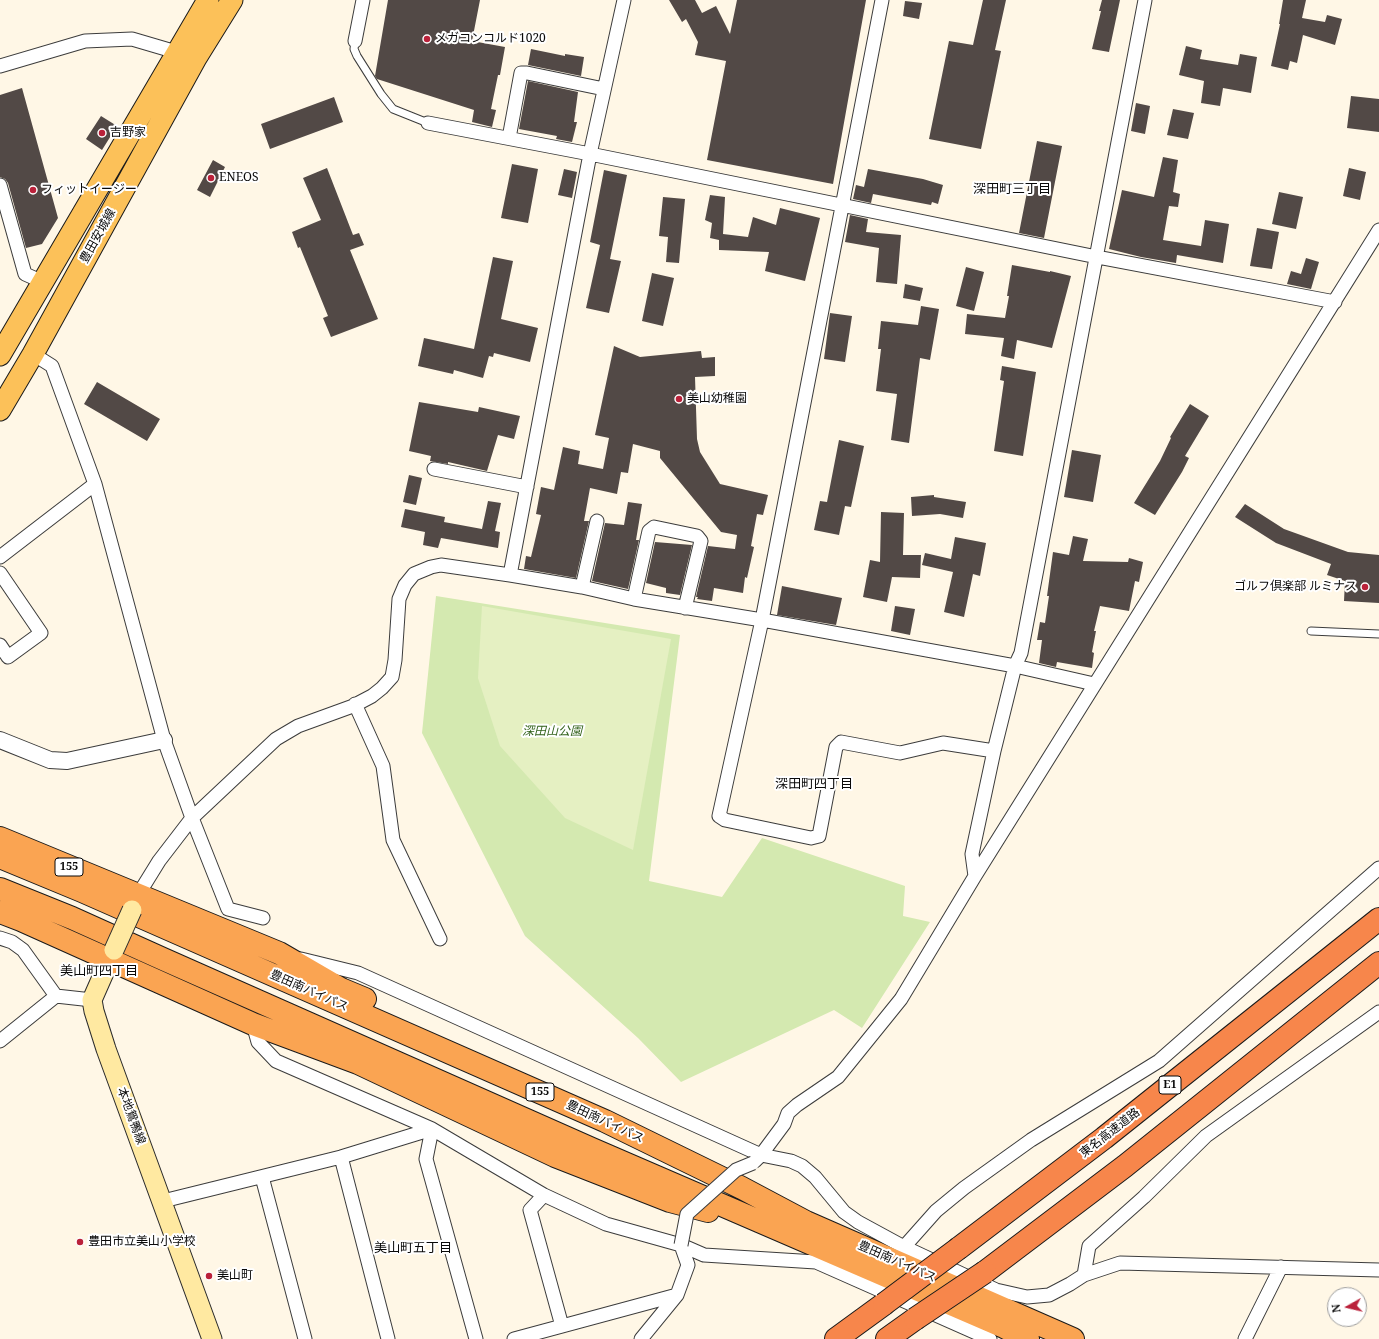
<!DOCTYPE html>
<html>
<head>
<meta charset="utf-8">
<style>
  body { margin:0 }
  #map { position:relative; width:1379px; height:1339px; overflow:hidden; background:#fff7e6; font-family:"Noto Serif",serif }
  canvas { display:block }
  .north { position:absolute; left:1327px; top:1287px; width:40px; height:40px; box-sizing:border-box; background:#fff; border:1px solid #9d9d9d; border-radius:50%; rotate:262deg; font-size:11px; font-weight:700; line-height:16px; text-align:center; color:#090909 }
  .north::after { content:''; display:block; margin:auto; width:14px; height:18px; background:#ba213a; clip-path:polygon(50% 0,100% 100%,50% 72%,0 100%) }
</style>
</head>
<body>
<div id="map">
<canvas width="1379" height="1339"></canvas>
<div class="north">N</div>
</div>
<script>
const g = document.querySelector('canvas').getContext('2d');
g.lineJoin = 'round';
function fill(path, color) {
  g.fillStyle = color;
  g.fill(path, 'evenodd');
}
function toPath(rows) {
  const path = new Path2D();
  for (const r of rows) {
    path.moveTo(r[0], r[1]);
    for (let i = 2; i < r.length; i += 2) path.lineTo(r[i], r[i + 1]);
  }
  return path;
}
function trace(path, color, width, dash) {
  g.strokeStyle = color;
  g.lineWidth = width;
  g.lineCap = dash ? 'butt' : 'round';
  g.setLineDash(dash || []);
  g.stroke(path);
}
function label(font, color, halo, rows, align = 'center') {
  g.font = font + ' "Noto Serif","Noto Sans JP",serif';
  g.lineWidth = 4;
  g.setLineDash([]);
  g.textBaseline = 'middle';
  g.strokeStyle = halo;
  g.fillStyle = color;
  for (const [text, x, y, turn = 0] of rows) {
    g.save();
    g.translate(x, y);
    g.rotate((+turn || 0) * Math.PI / 180);
    g.textAlign = isNaN(turn) ? turn : align;
    if (halo) g.strokeText(text, 0, 0);
    g.fillText(text, 0, 0);
    g.restore();
  }
}
const green = toPath([
  [436,596,680,635,649,881,722,897,762,838,905,886,903,916,930,922,862,1028,834,1010,681,1082,638,1038,525,936,422,733]
]);
const pitch = toPath([
  [482,606,671,639,633,850,565,818,500,746,478,678]
]);
const building = toPath([
  [388,0,480,0,472,41,505,47,500,75,498,75,491,109,496,110,492,127,472,122,474,110,377,79,375,76],
  [669,0,695,0,702,13,716,6,730,34,737,0,866,0,833,184,707,160,726,61,695,55,698,42,686,19,682,22],
  [983,0,1006,0,995,50,1001,51,981,149,929,139,949,41,973,45],
  [1102,0,1120,0,1109,52,1092,49,1101,11,1099,11],
  [1283,0,1306,0,1302,18,1325,22,1327,15,1342,19,1335,45,1303,35,1297,63,1290,61,1288,70,1271,66,1280,24,1279,24],
  [905,1,922,3,919,19,903,16],
  [1186,46,1202,50,1200,59,1238,65,1240,54,1257,57,1251,93,1223,88,1220,106,1201,103,1204,81,1179,75],
  [531,49,565,56,565,54,584,57,581,76,528,65],
  [528,81,578,92,574,122,577,122,572,142,556,139,557,136,519,129],
  [22,88,58,218,42,244,26,248,8,183,5,179,0,177,0,95],
  [1351,96,1379,99,1379,132,1347,128],
  [334,97,343,122,270,149,261,124],
  [1136,103,1150,106,1145,134,1131,131],
  [1173,109,1194,113,1188,139,1167,135],
  [101,116,117,126,102,150,86,139],
  [1037,141,1062,146,1044,238,1019,233],
  [1163,157,1178,160,1173,192,1180,194,1178,207,1169,206,1163,240,1201,246,1205,220,1229,224,1223,263,1177,255,1176,263,1141,257,1109,249,1122,190,1154,197],
  [213,160,225,167,210,197,197,190],
  [512,164,538,169,528,223,501,218],
  [327,168,353,235,359,233,364,245,350,250,378,319,331,337,323,318,328,316,300,247,298,248,292,232,321,220,303,178],
  [1349,168,1366,172,1360,200,1343,196],
  [564,169,577,172,572,198,558,195],
  [868,169,923,179,943,185,938,204,932,202,931,205,873,194,871,203,853,199,856,185,864,187],
  [604,170,627,175,610,259,621,261,609,313,586,308,600,245,590,242],
  [1279,192,1303,197,1296,229,1272,224],
  [710,195,725,197,723,234,748,237,753,217,776,225,780,208,820,218,805,281,765,271,769,252,719,250,719,240,710,238,712,223,705,220],
  [663,197,685,199,679,263,666,262,668,237,659,236],
  [850,215,868,219,866,232,901,235,897,284,876,282,879,248,845,242],
  [1257,228,1279,232,1272,269,1250,266],
  [493,257,513,261,501,319,538,328,530,362,494,353,493,357,489,356,483,378,454,370,453,374,418,366,424,338,474,349],
  [1306,258,1319,262,1311,289,1287,284,1291,271,1301,274],
  [1012,265,1050,272,1050,271,1071,276,1052,348,1017,340,1014,359,1001,356,1004,338,965,334,967,314,1005,318,1009,296,1007,296],
  [966,267,984,272,974,311,956,306],
  [652,273,674,278,663,326,642,321],
  [905,284,923,288,920,301,903,298],
  [921,306,939,309,930,360,920,358,909,443,891,440,897,394,876,391,881,349,878,349,881,321,918,325],
  [830,313,852,316,845,362,824,359],
  [614,346,640,357,701,351,702,358,715,357,715,376,695,377,697,439,700,452,720,484,768,495,763,515,757,514,751,546,754,547,747,578,745,577,743,593,714,588,712,601,697,599,698,597,696,597,708,546,735,549,737,535,721,532,660,458,660,451,633,444,628,473,621,472,617,494,590,488,584,521,589,521,576,578,524,569,526,556,531,557,541,515,536,514,541,487,554,490,563,447,580,451,578,464,603,469,609,438,595,435],
  [1002,366,1036,372,1023,456,994,451,1004,381,1000,380],
  [97,382,160,419,147,441,84,404],
  [419,402,478,412,479,407,520,416,514,439,498,435,487,471,448,462,448,464,430,461,431,456,409,451],
  [1190,404,1209,416,1185,456,1189,458,1182,472,1155,515,1134,503,1160,461,1171,438,1170,437],
  [839,440,864,446,851,507,845,506,839,535,814,530,820,501,827,502],
  [1072,450,1101,455,1093,502,1064,497],
  [409,475,422,478,416,505,403,502],
  [934,495,934,497,966,502,963,518,940,514,912,516,911,497],
  [488,501,501,503,495,531,500,532,498,548,441,538,438,548,423,545,425,532,401,527,405,509,445,517,444,522,482,529],
  [628,502,642,504,636,540,639,540,628,589,592,581,605,523,624,525],
  [1245,504,1284,529,1348,552,1379,555,1379,603,1344,601,1345,581,1327,575,1331,564,1276,543,1235,517],
  [881,512,904,513,903,555,921,555,920,578,892,577,887,602,863,597,870,560,880,562],
  [1073,536,1088,539,1083,561,1128,562,1129,558,1143,562,1139,582,1135,581,1129,611,1100,606,1094,631,1096,631,1092,652,1094,653,1092,668,1057,662,1056,667,1039,663,1042,640,1037,640,1040,622,1045,623,1049,596,1047,596,1053,552,1069,555],
  [955,537,986,543,980,576,973,574,964,617,944,612,953,572,922,565,925,553,951,559],
  [655,542,692,545,680,595,666,593,666,588,646,583],
  [782,586,842,598,836,625,777,615],
  [895,606,915,609,910,635,891,631]
]);
const service = toPath([
  [355,41,354,49,357,56,381,94,393,109,428,123],
  [1311,631,1379,634]
]);
const minor = toPath([
  [882,0,762,620,719,816,725,820,811,838,819,836,836,747,841,742,900,753,943,743,994,751],
  [355,41,363,0],
  [0,66,85,41,132,39,183,54],
  [428,123,590,154,1097,257,1335,302],
  [509,138,521,73,527,73,604,89],
  [0,185,25,274,43,282],
  [33,354,52,366,95,484,164,740,192,818,228,909,263,918],
  [434,469,527,487],
  [0,557,95,484],
  [0,573,41,633,8,657,0,645],
  [510,575,590,154,624,0],
  [582,587,597,521],
  [634,599,649,531,654,527,697,536,701,541,685,608],
  [355,704,383,766,393,840,440,939],
  [975,876,972,854,994,751,1015,666,1021,653,1145,0],
  [138,895,159,861,192,818,276,739,298,726,353,706,372,696,382,688,392,677,395,660,399,599,405,585,414,574,431,567,441,565,510,575,582,587,634,599,762,620,1015,666,1094,684],
  [0,938,12,942,23,950,56,996],
  [301,959,358,973,761,1155,791,1161,802,1166,815,1177,844,1212,858,1222,904,1247,996,1290,1027,1297,1049,1295,1070,1284,1084,1275,1120,1263,1379,1270],
  [253,1024,258,1042,276,1061,432,1129,544,1195,606,1224,681,1245,704,1255,816,1262,990,1339],
  [0,1041,56,996,92,1000],
  [341,1157,388,1339],
  [755,1161,761,1155,784,1124,788,1113,797,1105,838,1077,901,999,975,876,1379,230],
  [262,1177,305,1339],
  [544,1195,530,1210,562,1326],
  [163,1201,341,1157,432,1129,426,1159,476,1339],
  [904,1247,936,1211,964,1188,1031,1140,1159,1061,1379,868],
  [1084,1275,1089,1246,1144,1197,1206,1136,1379,1012],
  [514,1339,677,1295],
  [641,1339,677,1295,688,1265,681,1245],
  [1245,1339,1281,1267]
]);
const tertiary = toPath([
  [0,740,50,760,67,761,164,740]
]);
const secondary = toPath([
  [114,950,92,1000,94,1011,106,1049,212,1339]
]);
const primary = toPath([
  [0,355,208,0],
  [0,410,33,354,196,58,232,0]
]);
const trunk = toPath([
  [0,838,279,953,341,989,365,999],
  [0,857,82,891,605,1121,742,1188,806,1222,1073,1339],
  [0,889,72,918,163,959,592,1149,1004,1327,1028,1339],
  [0,912,21,920,253,1024,358,1063,555,1156,670,1201,708,1211]
]);
const motorway = toPath([
  [959,1248,1104,1138,1379,919],
  [985,1272,1125,1166,1379,963],
  [836,1339,884,1304],
  [887,1339,915,1319]
]);
const minorBridge = toPath([
  [681,1245,687,1214,736,1170,753,1163]
]);
const secondaryBridge = toPath([
  [114,950,132,910]
]);
const motorwayBridge = toPath([
  [884,1304,959,1248],
  [915,1319,985,1272]
]);
const markers = [
  [427,39,4,"#ba213a"],
  [102,133,4,"#ba213a"],
  [211,178,4,"#ba213a"],
  [33,190,4,"#ba213a"],
  [679,399,4,"#ba213a"],
  [1365,587,4,"#ba213a"],
  [80,1242,4,"#ba213a"],
  [209,1276,4,"#ba213a"]
];
const shields = [
  [69,867,28],
  [1170,1085,22],
  [540,1092,28]
];
const shieldNames = [
  ["155",69,867],
  ["E1",1170,1085],
  ["155",540,1092]
];
const poiNames = [
  ["メガコンコルド1020",435,39],
  ["吉野家",110,133],
  ["ENEOS",219,178],
  ["フィットイージー",41,190],
  ["美山幼稚園",687,399],
  ["ゴルフ倶楽部 ルミナス",1357,587,"right"],
  ["豊田市立美山小学校",88,1242],
  ["美山町",217,1276]
];
const streetNames = [
  ["豊田安城線",98,236,-61],
  ["豊田南バイパス",309,991,24],
  ["本地鴛鴨線",131,1116,70],
  ["豊田南バイパス",605,1122,25],
  ["東名高速道路",1110,1133,-38],
  ["豊田南バイパス",897,1262,24]
];
const parkNames = [
  ["深田山公園",552,732]
];
const neighbourhoodNames = [
  ["深田町三丁目",1012,189],
  ["深田町四丁目",814,784],
  ["美山町四丁目",99,971],
  ["美山町五丁目",413,1248]
];
fill(green, '#d4e9b0');
fill(pitch, '#e5f0c2');
fill(building, '#524946');
trace(service, '#3c3c3c', 9);
trace(minor, '#3c3c3c', 15);
trace(tertiary, '#3c3c3c', 18);
trace(secondary, '#2b2b2b', 21);
trace(primary, '#1a1a1a', 23);
trace(trunk, '#1a1a1a', 24);
trace(motorway, '#1a1a1a', 24);
trace(service, '#fff', 7);
trace(minor, '#fff', 13);
trace(tertiary, '#fff', 16);
trace(secondary, '#ffe9a1', 19);
trace(primary, '#fcc159', 21);
trace(trunk, '#faa452', 22);
trace(motorway, '#f7864b', 22);
trace(minorBridge, '#3c3c3c', 15, []);
trace(secondaryBridge, '#2b2b2b', 21, []);
trace(motorwayBridge, '#1a1a1a', 24, []);
trace(minorBridge, '#fff', 13);
trace(secondaryBridge, '#ffe9a1', 19);
trace(motorwayBridge, '#f7864b', 22);
for (const [x, y, r, color] of markers) {
  const dot = new Path2D();
  dot.arc(x, y, r, 0, 2 * Math.PI);
  g.fillStyle = color;
  g.fill(dot);
  trace(dot, '#fff', 1.5);
}
for (const [x, y, w] of shields) {
  const box = new Path2D();
  box.roundRect(x - w / 2, y - 9, w, 18, 3);
  g.fillStyle = '#fff';
  g.fill(box);
  trace(box, '#090909', 1);
}
label('bold 11px', '#090909', null, shieldNames);
label('12px', '#090909', '#fff', poiNames, 'left');
label('12px', '#090909', '#fff', streetNames);
label('italic 12px', '#31611a', '#fff', parkNames);
label('13px', '#090909', '#fff', neighbourhoodNames);
</script>
</body>
</html>
